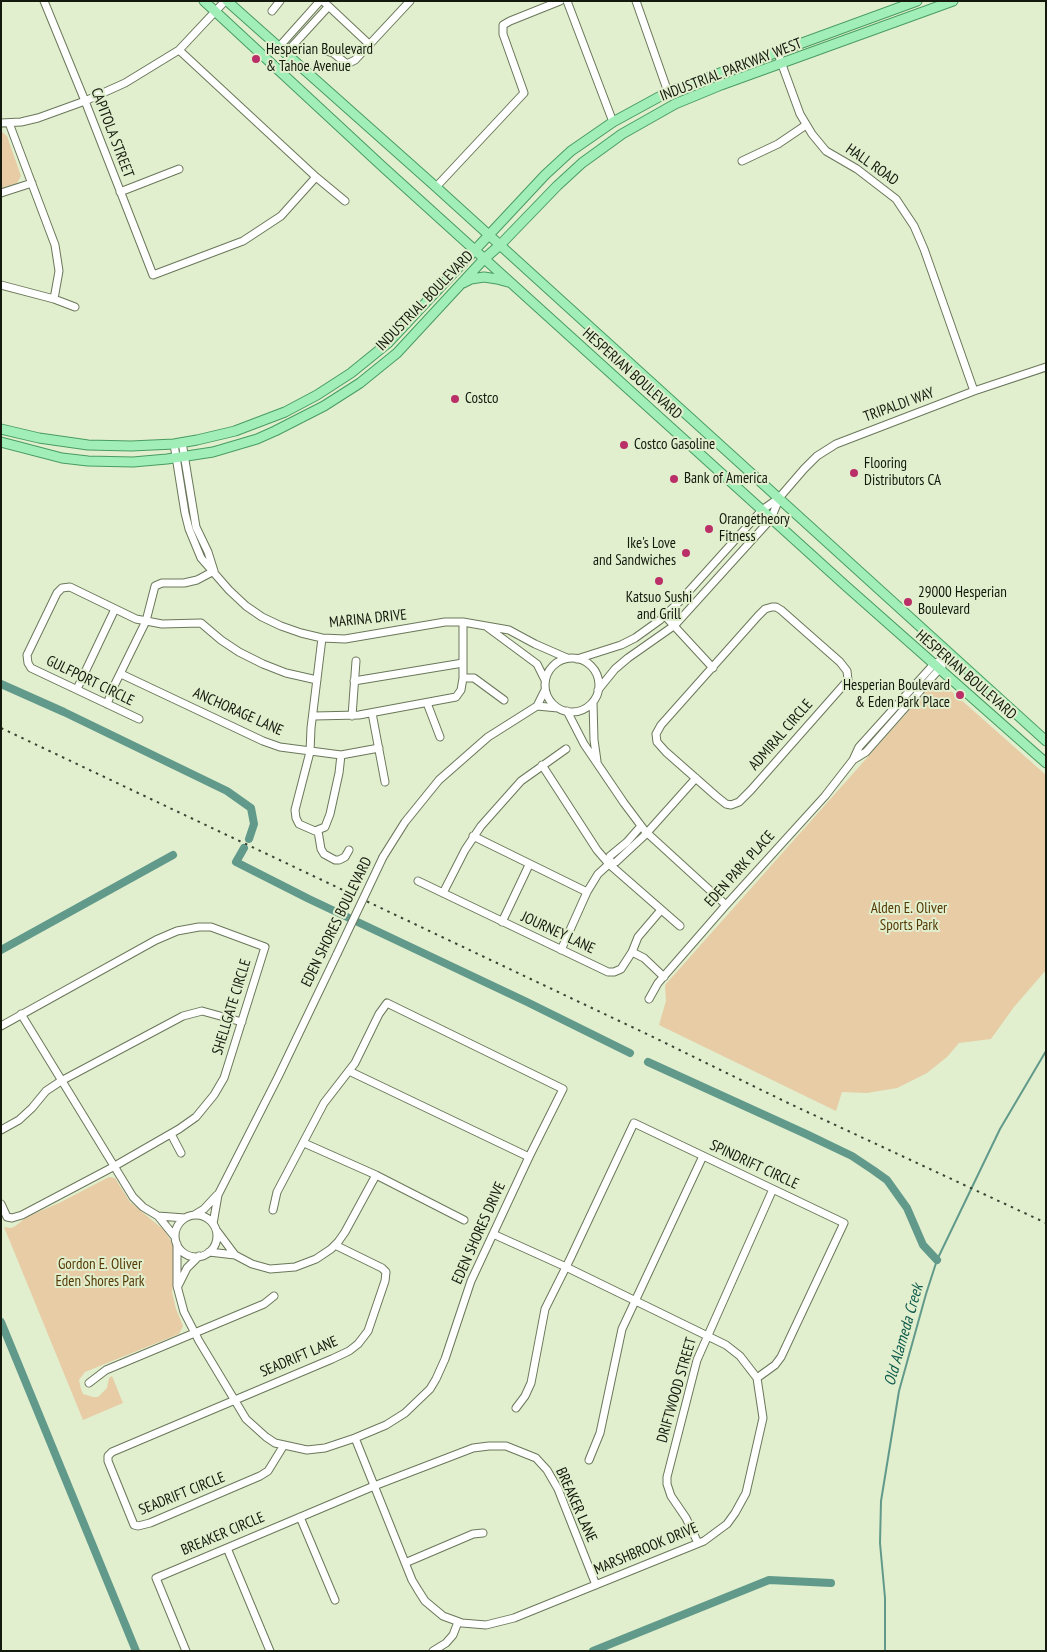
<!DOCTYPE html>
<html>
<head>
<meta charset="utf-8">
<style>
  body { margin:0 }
  #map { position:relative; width:1047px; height:1652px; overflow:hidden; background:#e1efce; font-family:"PT Sans Narrow",sans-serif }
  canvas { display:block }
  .frame { position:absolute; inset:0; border:2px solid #14190d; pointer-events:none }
</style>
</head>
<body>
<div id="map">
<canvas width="1047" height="1652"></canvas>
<div class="frame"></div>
</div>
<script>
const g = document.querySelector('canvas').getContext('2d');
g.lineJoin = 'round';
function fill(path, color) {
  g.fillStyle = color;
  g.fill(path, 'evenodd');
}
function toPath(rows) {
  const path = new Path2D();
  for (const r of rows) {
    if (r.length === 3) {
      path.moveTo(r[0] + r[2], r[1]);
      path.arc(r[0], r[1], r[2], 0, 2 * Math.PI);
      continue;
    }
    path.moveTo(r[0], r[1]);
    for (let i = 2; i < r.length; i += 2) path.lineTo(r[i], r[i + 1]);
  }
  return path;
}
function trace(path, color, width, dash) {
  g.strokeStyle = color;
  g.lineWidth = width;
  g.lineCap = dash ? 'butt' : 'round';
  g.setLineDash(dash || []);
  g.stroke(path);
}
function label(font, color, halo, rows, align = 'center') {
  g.font = font + ' "PT Sans Narrow",sans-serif';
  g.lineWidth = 4;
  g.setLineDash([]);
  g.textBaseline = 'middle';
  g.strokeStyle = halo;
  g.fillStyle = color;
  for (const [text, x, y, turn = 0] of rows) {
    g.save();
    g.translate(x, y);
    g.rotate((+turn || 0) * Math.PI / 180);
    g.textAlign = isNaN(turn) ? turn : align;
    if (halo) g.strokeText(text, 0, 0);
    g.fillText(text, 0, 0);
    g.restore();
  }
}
const green = toPath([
  [1,131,7,136,21,176,17,183,1,188],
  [941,682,1046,775,1046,970,1014,1007,991,1039,959,1043,947,1057,927,1073,897,1088,867,1093,842,1092,836,1111,659,1025,666,1001,665,985,929,688,936,683],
  [109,1177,115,1178,130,1202,164,1230,171,1241,174,1250,175,1265,172,1292,176,1309,183,1326,179,1334,85,1372,79,1380,81,1389,83,1394,93,1397,98,1397,107,1388,109,1378,112,1376,123,1403,83,1420,4,1227,10,1228,14,1227,27,1217,61,1202]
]);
const stream = toPath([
  [885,1651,885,1598,880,1543,881,1501,899,1391,926,1294,937,1260,1000,1129,1046,1051]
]);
const canal = toPath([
  [1,684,64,712,227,791,251,808,254,824,249,839],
  [244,848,236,862,309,899,527,1002,630,1053],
  [1,950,173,855],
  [648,1062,806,1134,852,1156,873,1170,887,1180,907,1208,923,1245,937,1260],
  [1,1322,136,1651],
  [593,1651,769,1580,831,1583]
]);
const minor = toPath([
  [44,1,85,101,153,275,243,241,281,216,316,177],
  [323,1,370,45],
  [567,1,613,122],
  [636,1,668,92],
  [272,11,280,1],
  [278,48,320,1],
  [179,50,316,177,345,201],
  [326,51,333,53,347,64,355,60,410,1],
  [777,51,800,114,812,134,826,151,857,169,896,199,914,226,924,249,974,391],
  [285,54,328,7],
  [1,123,21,122,38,118,85,101,125,83,179,50,225,1],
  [9,123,55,245,59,271,54,299],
  [742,161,778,144,806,125],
  [436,187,524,93,503,34,503,25,510,21,560,1],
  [120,192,179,169],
  [1,193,32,183],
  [1,285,54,299,75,307],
  [182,442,196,527,208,552,214,571],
  [174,444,185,513,189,529,201,558,229,590,246,606,262,617,281,626,301,633,322,638,345,639,445,622,463,622,509,630,535,644,567,658],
  [772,607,776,607,781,610,840,662,847,671,848,680,751,790,739,802,731,805,726,804,716,796,666,752,657,742,656,734,661,725,758,616,765,609,772,607],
  [665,616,713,668],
  [487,627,537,664,545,680],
  [322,638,311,728,310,752,295,810,296,818,299,824,315,831,325,827,330,814,339,773,341,755],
  [572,685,27],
  [577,659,621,645,635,638,660,620,680,601,762,510,779,498,804,469,817,456,836,444,974,391,1046,367],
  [121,674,263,741,280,747,341,755,379,748],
  [463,678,474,678,504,700],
  [354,681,463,663],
  [77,689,115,609],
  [598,690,615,669,628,658,675,625,771,519,779,499],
  [593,702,594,740,597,761],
  [427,703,440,737],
  [107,704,114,686,146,621,155,586,162,583,184,583,197,580,214,571],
  [537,706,558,708],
  [567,711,584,744,624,803,645,831,726,905],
  [372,713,385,782],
  [314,716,359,715,456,697,461,690,463,678,463,622],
  [352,716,356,661],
  [139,719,31,668,28,663,27,655,57,593,62,588,70,587,136,619,162,624,201,623,221,640,239,652,263,664,286,673,317,680],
  [853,760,866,752,942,666],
  [542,765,597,850,609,864,680,926],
  [318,831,321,849,324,854,335,860,339,860,345,857,349,850],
  [473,836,587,892],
  [383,857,405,822,439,780,488,737,537,706,545,690],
  [609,864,610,856,627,842,641,826],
  [418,881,608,972,614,972,621,969,632,952,638,937,661,910],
  [443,893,465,850,481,826,521,781,566,749],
  [502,922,529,865],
  [561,950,587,892,598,874,609,864,616,862,645,835,696,778],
  [632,952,644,958,664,977],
  [649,999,658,983,726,905,825,796,853,760,859,747,933,665,949,655],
  [21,1014,133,1197,143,1207,158,1216,185,1218],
  [1,1026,156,940,177,931,199,927,211,927,265,947,224,1078,214,1095,196,1117,179,1129,113,1167,22,1215,12,1218,7,1217,1,1204],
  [349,1071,529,1157],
  [1,1130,19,1120,32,1108,46,1091,61,1081,183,1016,202,1011,242,1022],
  [171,1134,181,1153],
  [304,1143,376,1175,464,1220],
  [194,1215,204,1209,217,1195],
  [196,1236,21],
  [158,1216,175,1237],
  [213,1224,218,1195,278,1077,337,954],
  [217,1231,235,1255],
  [177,1244,177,1286,184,1312,199,1341,246,1419,266,1437,275,1443,307,1450,325,1448,355,1438,386,1425,405,1413,430,1389,436,1379,445,1359,471,1281,529,1157,563,1089,387,1003,379,1014,355,1063,324,1103,277,1192,273,1210],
  [209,1252,235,1255,252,1264,270,1269,295,1267,316,1259,331,1249,338,1242,345,1232,376,1175],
  [178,1286,187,1268,199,1256],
  [89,1383,106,1370,264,1304,274,1296],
  [516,1408,525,1396,531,1383,545,1309,570,1259,634,1123,844,1223,781,1357,775,1365,757,1378],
  [355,1438,412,1580,418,1590,425,1601,443,1616,462,1623,486,1625,514,1618,704,1541,727,1524,735,1513,746,1493,763,1418,757,1378,740,1356,726,1345,566,1267,493,1234],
  [284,1445,268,1471,260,1476,150,1523,138,1526,134,1525,108,1461,108,1456,112,1452,332,1359,349,1351,358,1344,368,1331,385,1281,386,1272,382,1268,335,1245],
  [589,1460,600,1433,622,1329,703,1156],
  [300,1517,335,1600],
  [698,1543,686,1518,671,1496,667,1484,667,1477,697,1360,773,1189],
  [227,1548,270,1651],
  [405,1563,473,1534,483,1533],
  [186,1651,156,1578,374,1486,473,1448,489,1446,506,1446,536,1458,547,1470,558,1489,596,1585],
  [433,1651,446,1643,453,1635,458,1622]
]);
const major = toPath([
  [204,1,383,167,847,587,1046,763],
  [227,1,436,187,1046,741],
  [463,283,471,279,484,277,497,279,508,282],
  [1,429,39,438,88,445,131,446,174,444,197,440,235,431,285,412,317,395,351,373,388,343,545,175,571,151,613,122,668,92,917,1],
  [1,442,62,458,88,461,133,462,167,459,213,452,257,439,275,431,324,406,360,383,397,353,484,259,500,245,557,186,582,163,622,134,675,104,721,85,953,1]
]);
const rail = toPath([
  [1,728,651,1036,788,1103,1046,1223]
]);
const minorBridge = toPath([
  [337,954,383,857]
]);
const markers = [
  [256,59,5,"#ba2f67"],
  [455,399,5,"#ba2f67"],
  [624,445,5,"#ba2f67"],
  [854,473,5,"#ba2f67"],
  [674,479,5,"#ba2f67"],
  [709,529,5,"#ba2f67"],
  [686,553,5,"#ba2f67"],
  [659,581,5,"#ba2f67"],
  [908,602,5,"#ba2f67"],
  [960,695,5,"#ba2f67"]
];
const poiNames = [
  ["Hesperian Boulevard",266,50],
  ["& Tahoe Avenue",266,67],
  ["Costco",465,399],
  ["Costco Gasoline",634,445],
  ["Flooring",864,464],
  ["Distributors CA",864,481],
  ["Bank of America",684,479],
  ["Orangetheory",719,520],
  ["Fitness",719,537],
  ["Ike's Love",676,544,"right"],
  ["and Sandwiches",676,561,"right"],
  ["29000 Hesperian",918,593],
  ["Boulevard",918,610],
  ["Katsuo Sushi",659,598,"center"],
  ["and Grill",659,615,"center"],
  ["Hesperian Boulevard",950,686,"right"],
  ["& Eden Park Place",950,703,"right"]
];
const streetNames = [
  ["INDUSTRIAL PARKWAY WEST",731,70,-21],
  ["CAPITOLA STREET",112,133,69],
  ["HALL ROAD",872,165,35],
  ["INDUSTRIAL BOULEVARD",425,301,-46],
  ["HESPERIAN BOULEVARD",632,374,42],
  ["TRIPALDI WAY",899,405,-20],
  ["MARINA DRIVE",368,619,-6],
  ["HESPERIAN BOULEVARD",966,675,41],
  ["GULFPORT CIRCLE",90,681,26],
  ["ANCHORAGE LANE",238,712,24],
  ["ADMIRAL CIRCLE",781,735,-49],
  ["EDEN PARK PLACE",740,869,-48],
  ["EDEN SHORES BOULEVARD",337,922,-64],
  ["JOURNEY LANE",558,933,25],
  ["SHELLGATE CIRCLE",232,1007,-73],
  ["SPINDRIFT CIRCLE",754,1165,25],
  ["EDEN SHORES DRIVE",479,1233,-66],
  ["SEADRIFT LANE",299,1357,-23],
  ["DRIFTWOOD STREET",677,1390,-74],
  ["SEADRIFT CIRCLE",182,1494,-22],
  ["BREAKER LANE",576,1505,66],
  ["BREAKER CIRCLE",223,1534,-23],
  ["MARSHBROOK DRIVE",646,1549,-23]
];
const parkNames = [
  ["Alden E. Oliver",909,909],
  ["Sports Park",909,926],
  ["Gordon E. Oliver",100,1265],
  ["Eden Shores Park",100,1282]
];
const waterNames = [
  ["Old Alameda Creek",904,1335,-74]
];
fill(green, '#e7cca6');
trace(stream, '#61998a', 2);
trace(canal, '#61998a', 8);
trace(minor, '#6b775a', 9);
trace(major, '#489c5f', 11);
trace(minor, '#fff', 7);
trace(major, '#a2eeb9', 9);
trace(rail, '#3c4333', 2, [2.5, 5]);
trace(minorBridge, '#6b775a', 9, []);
trace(minorBridge, '#fff', 7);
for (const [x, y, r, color] of markers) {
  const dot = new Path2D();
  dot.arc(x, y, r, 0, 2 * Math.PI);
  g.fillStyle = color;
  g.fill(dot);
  trace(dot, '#e1efce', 2);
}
label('15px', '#14190d', '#e1efce', poiNames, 'left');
label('15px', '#14190d', '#e1efce', streetNames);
label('15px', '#563a06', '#e1efce', parkNames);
label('italic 16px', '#0d5a4c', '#e1efce', waterNames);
</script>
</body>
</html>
